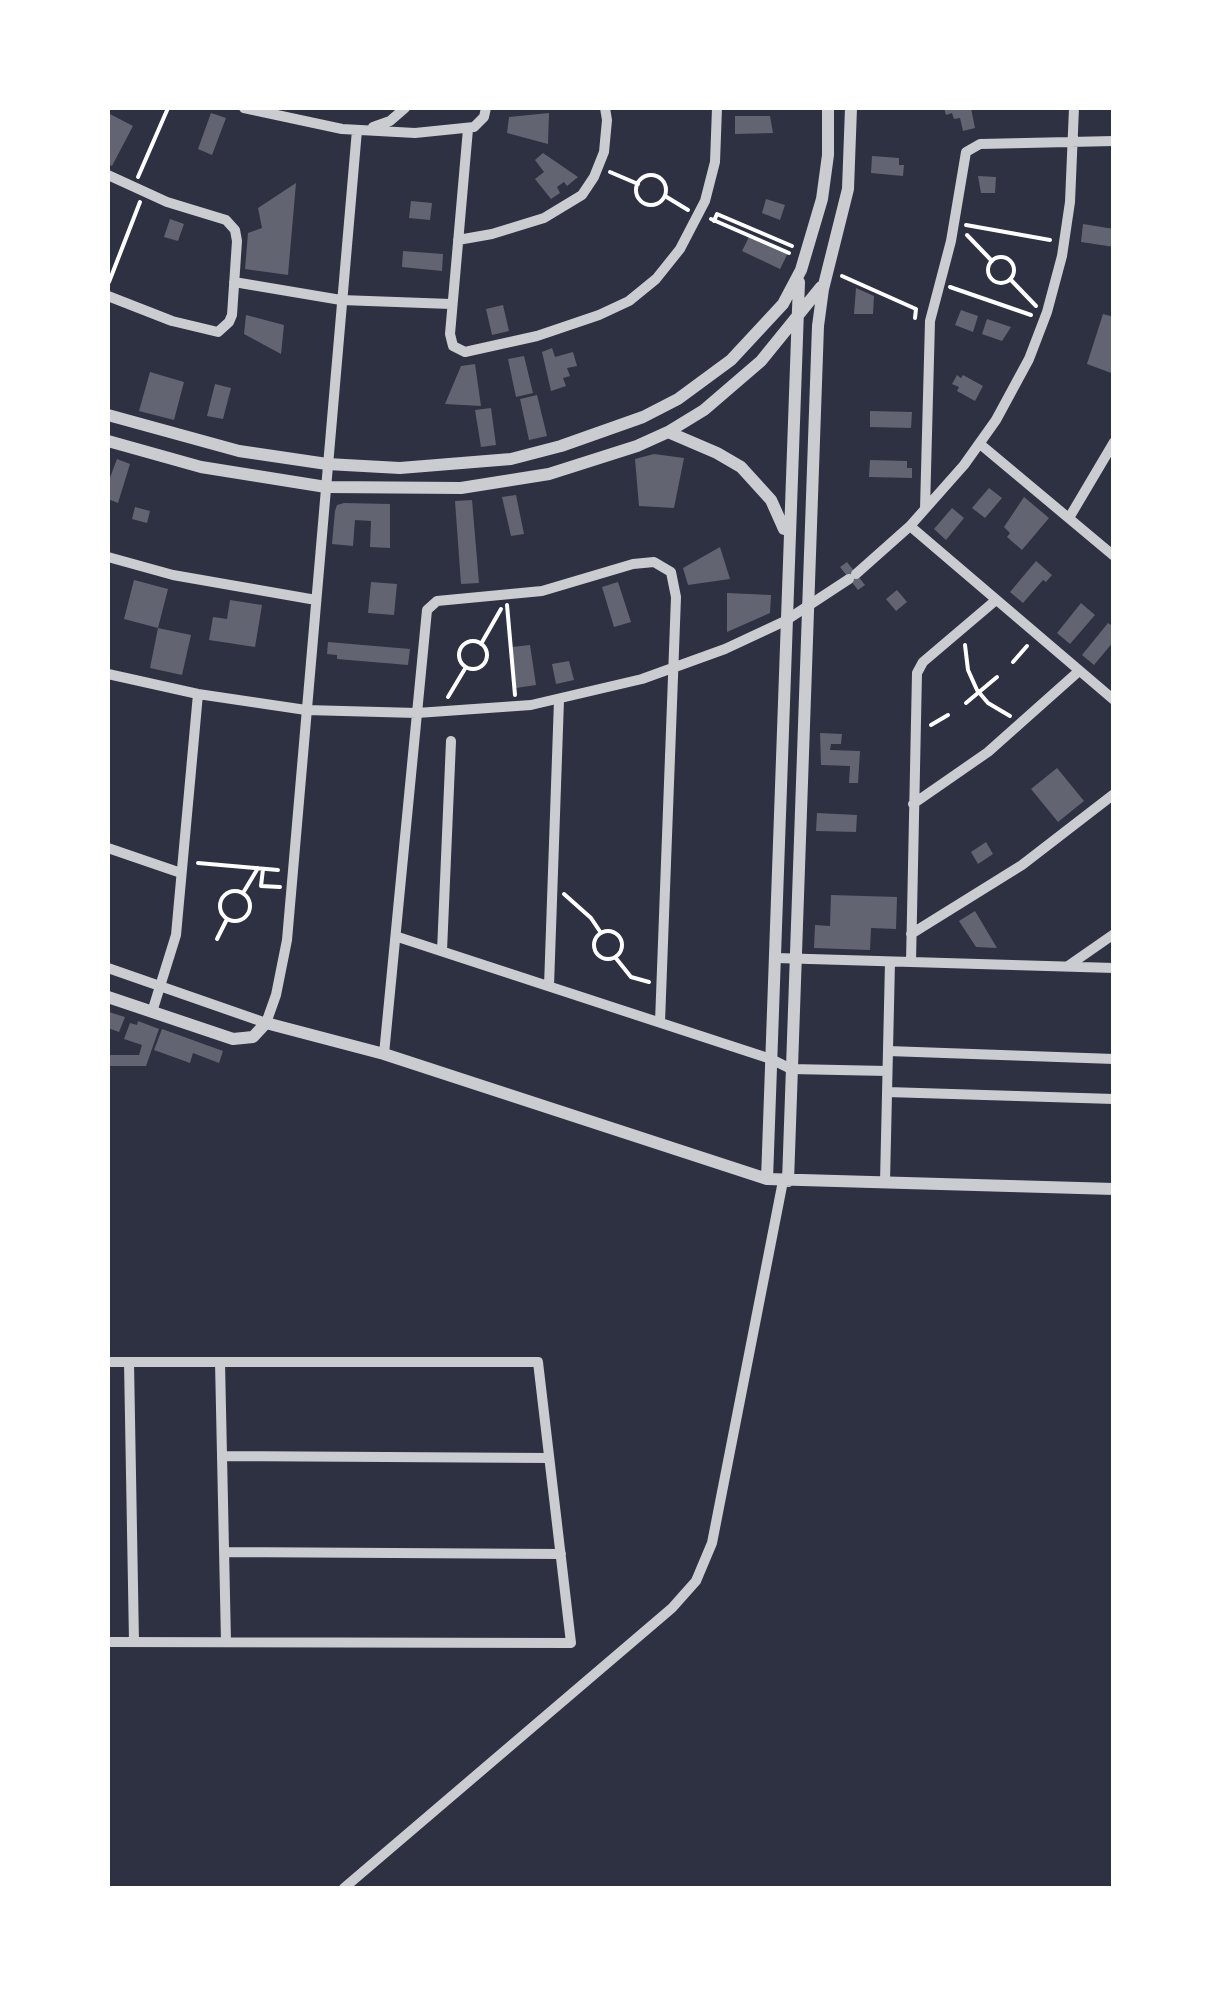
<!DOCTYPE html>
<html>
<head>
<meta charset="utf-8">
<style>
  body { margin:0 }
  #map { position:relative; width:1221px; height:1996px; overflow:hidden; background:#2d3142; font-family:"DejaVu Sans",sans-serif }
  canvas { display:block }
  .frame { position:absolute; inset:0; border:110px solid #fff; pointer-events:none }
</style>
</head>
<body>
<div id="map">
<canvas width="1221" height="1996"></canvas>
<div class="frame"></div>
</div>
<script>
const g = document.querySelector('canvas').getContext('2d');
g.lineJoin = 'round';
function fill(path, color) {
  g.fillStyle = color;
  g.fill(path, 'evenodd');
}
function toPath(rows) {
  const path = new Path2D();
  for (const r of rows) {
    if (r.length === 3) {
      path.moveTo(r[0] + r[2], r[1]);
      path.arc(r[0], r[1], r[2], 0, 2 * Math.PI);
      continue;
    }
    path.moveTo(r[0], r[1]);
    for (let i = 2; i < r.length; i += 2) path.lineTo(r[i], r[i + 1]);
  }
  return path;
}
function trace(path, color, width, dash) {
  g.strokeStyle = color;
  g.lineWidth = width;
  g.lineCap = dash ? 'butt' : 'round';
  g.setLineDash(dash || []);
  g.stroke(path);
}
const building = toPath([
  [944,108,971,108,975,128,963,131,960,118,954,119,952,113,946,115],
  [108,113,133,126,112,166,108,164],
  [211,113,226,118,212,155,198,149],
  [549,113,548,144,507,133,509,117],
  [735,116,770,116,773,133,735,134],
  [543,153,578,177,567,186,564,182,557,187,560,193,551,199,535,179,544,172,535,160],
  [872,156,899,158,899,165,904,165,903,176,871,173],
  [978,176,996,177,995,193,981,193],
  [296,183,288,275,245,269,248,233,262,228,258,208],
  [766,199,785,205,780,220,762,213],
  [411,201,432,203,430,220,409,218],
  [170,219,184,224,178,241,164,237],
  [1083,224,1114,229,1114,247,1081,242],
  [749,237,788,253,780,269,742,251],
  [403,251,443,254,442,271,402,267],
  [856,288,874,296,873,314,854,314],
  [503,305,509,331,492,335,486,309],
  [961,310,978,316,973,332,955,325],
  [1103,314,1114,317,1114,374,1087,364],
  [246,315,284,325,281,354,244,334],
  [987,319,1011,327,1002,341,982,334],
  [552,348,555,357,573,352,577,366,567,368,570,376,563,378,566,386,551,391,542,352],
  [524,356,533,393,516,397,508,359],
  [475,364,481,406,445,404,461,366],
  [150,372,184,382,174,420,139,411],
  [957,375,961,378,963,375,983,386,975,401,957,391,959,387,952,384],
  [215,384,231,388,223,419,207,416],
  [537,395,547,436,529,440,520,399],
  [491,408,496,445,481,447,475,410],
  [870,411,912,412,911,428,870,427],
  [654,454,684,458,674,508,639,506,635,459],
  [117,459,130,464,118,503,108,499,108,483],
  [870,460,907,461,907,468,912,468,912,478,869,477],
  [989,488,1002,498,985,518,972,508],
  [516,495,524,534,511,536,502,497],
  [1024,497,1049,518,1022,550,1007,537,1010,533,1004,527],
  [472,500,479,583,461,584,455,501],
  [344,503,390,504,390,548,370,547,371,521,355,520,353,546,332,544,335,511,337,505],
  [135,507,150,511,147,523,132,519],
  [952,508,964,518,946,540,934,529],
  [720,547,730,579,688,585,683,568],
  [1036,561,1052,575,1046,582,1043,580,1023,603,1010,592],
  [847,562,865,585,858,590,840,567],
  [134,580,168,589,158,628,124,619],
  [371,582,397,584,394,615,368,613],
  [618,582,631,622,614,627,602,587],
  [897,590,907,602,896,611,886,599],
  [727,593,771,595,770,613,727,632],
  [230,600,262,605,255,647,209,640,213,617,227,619],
  [1081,603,1095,615,1070,644,1057,633],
  [1108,623,1114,627,1114,641,1094,665,1082,655],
  [158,628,191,635,182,675,150,668],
  [328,642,410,649,408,665,337,659,337,655,327,654],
  [530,645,536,685,516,688,512,647],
  [569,661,574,680,556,684,552,664],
  [820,733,842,734,841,744,831,744,830,750,860,751,858,783,849,783,850,766,821,765],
  [1057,768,1084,801,1058,822,1031,789],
  [817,813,857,815,856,832,816,831],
  [986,842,993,854,978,864,971,852],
  [831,895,897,897,896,929,871,928,870,950,814,948,815,925,830,926],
  [975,911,997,948,976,947,959,921],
  [109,1012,125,1017,119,1032,108,1028],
  [138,1021,159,1029,146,1066,108,1066,108,1055,139,1055,142,1045,124,1039,130,1023,137,1025],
  [162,1029,223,1051,219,1063,193,1053,190,1063,154,1050]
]);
const path = toPath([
  [610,172,638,184],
  [651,190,15],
  [138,177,168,108],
  [665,196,688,210],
  [711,219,789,253],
  [714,221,717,214,792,246],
  [966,225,1050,240],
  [967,235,992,261],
  [1001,270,13],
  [842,276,916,309,915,318],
  [1011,280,1036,306],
  [109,282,140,202],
  [950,287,1031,315],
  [507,605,515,695],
  [473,655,14],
  [481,644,501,609],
  [965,645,968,670,977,690,988,703,1010,716],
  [1013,662,1027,646],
  [448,697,466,667],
  [966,703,997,677],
  [931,725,948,715],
  [198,863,278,870],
  [263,869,261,886,280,887],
  [235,906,15],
  [243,893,258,868],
  [564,894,591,918,601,933],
  [608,945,14],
  [217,939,227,919],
  [615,957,631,977,649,982]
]);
const minor = toPath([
  [244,108,342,129,415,133,474,127,484,117,486,108],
  [373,127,390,121,405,108],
  [468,129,450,334,453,346,465,352,537,336,599,315,629,301,656,279,680,249,705,201,715,162,717,108],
  [108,175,167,202,226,220,235,230,237,241,232,315,229,322,218,332,172,321,108,296],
  [458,240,492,234,544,218,582,195,594,177,604,152,607,120,605,108],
  [234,282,341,300,451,304],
  [980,444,1114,556],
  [925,509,930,321,951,241,966,152,980,144,1114,141],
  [1069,518,1114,442],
  [910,526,1114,700],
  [108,557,173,575,316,600],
  [856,574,910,526,964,465,996,420,1029,359,1047,312,1062,256,1070,202,1074,108],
  [108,674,198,694,306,710,417,713,531,705,642,679,725,649,785,621,849,579],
  [913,804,988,752,1079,671],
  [108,848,181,873],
  [911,934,1022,865,1114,794],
  [398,937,771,1059,791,1069,887,1071],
  [442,951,451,741],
  [776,958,1114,968],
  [911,962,917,673,923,662,996,600],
  [1068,966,1114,934],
  [108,968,266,1023,276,995,287,940,357,130],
  [549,986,559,700],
  [152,1012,176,935,198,694],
  [888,1051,1114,1059],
  [384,1054,427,610,437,601,542,591,633,564,654,562,671,572,676,597,660,1022],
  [887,1092,1114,1099],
  [885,1182,890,962],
  [108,1362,538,1362,571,1643,108,1642],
  [129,1362,134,1642],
  [220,1362,226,1642],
  [222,1456,549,1458],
  [224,1552,561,1554],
  [344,1888,672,1608,696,1581,712,1543,783,1181]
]);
const tertiary = toPath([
  [108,415,239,451,327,464,400,468,511,459,561,446,643,417,678,399,731,360,783,304,801,270,822,199,828,155,828,108],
  [668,432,717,453,741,467,771,500,784,529],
  [108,441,201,467,326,487,461,488,549,474,637,446,668,432,704,410,761,361,821,287],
  [108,997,233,1039,253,1037,266,1023,384,1054,767,1179,1114,1189],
  [767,1179,799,282],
  [788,1181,818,326,823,289,848,189,851,108]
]);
fill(building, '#626471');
trace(path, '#fff', 4);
trace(minor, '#caccd0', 10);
trace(tertiary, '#caccd0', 12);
</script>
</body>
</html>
